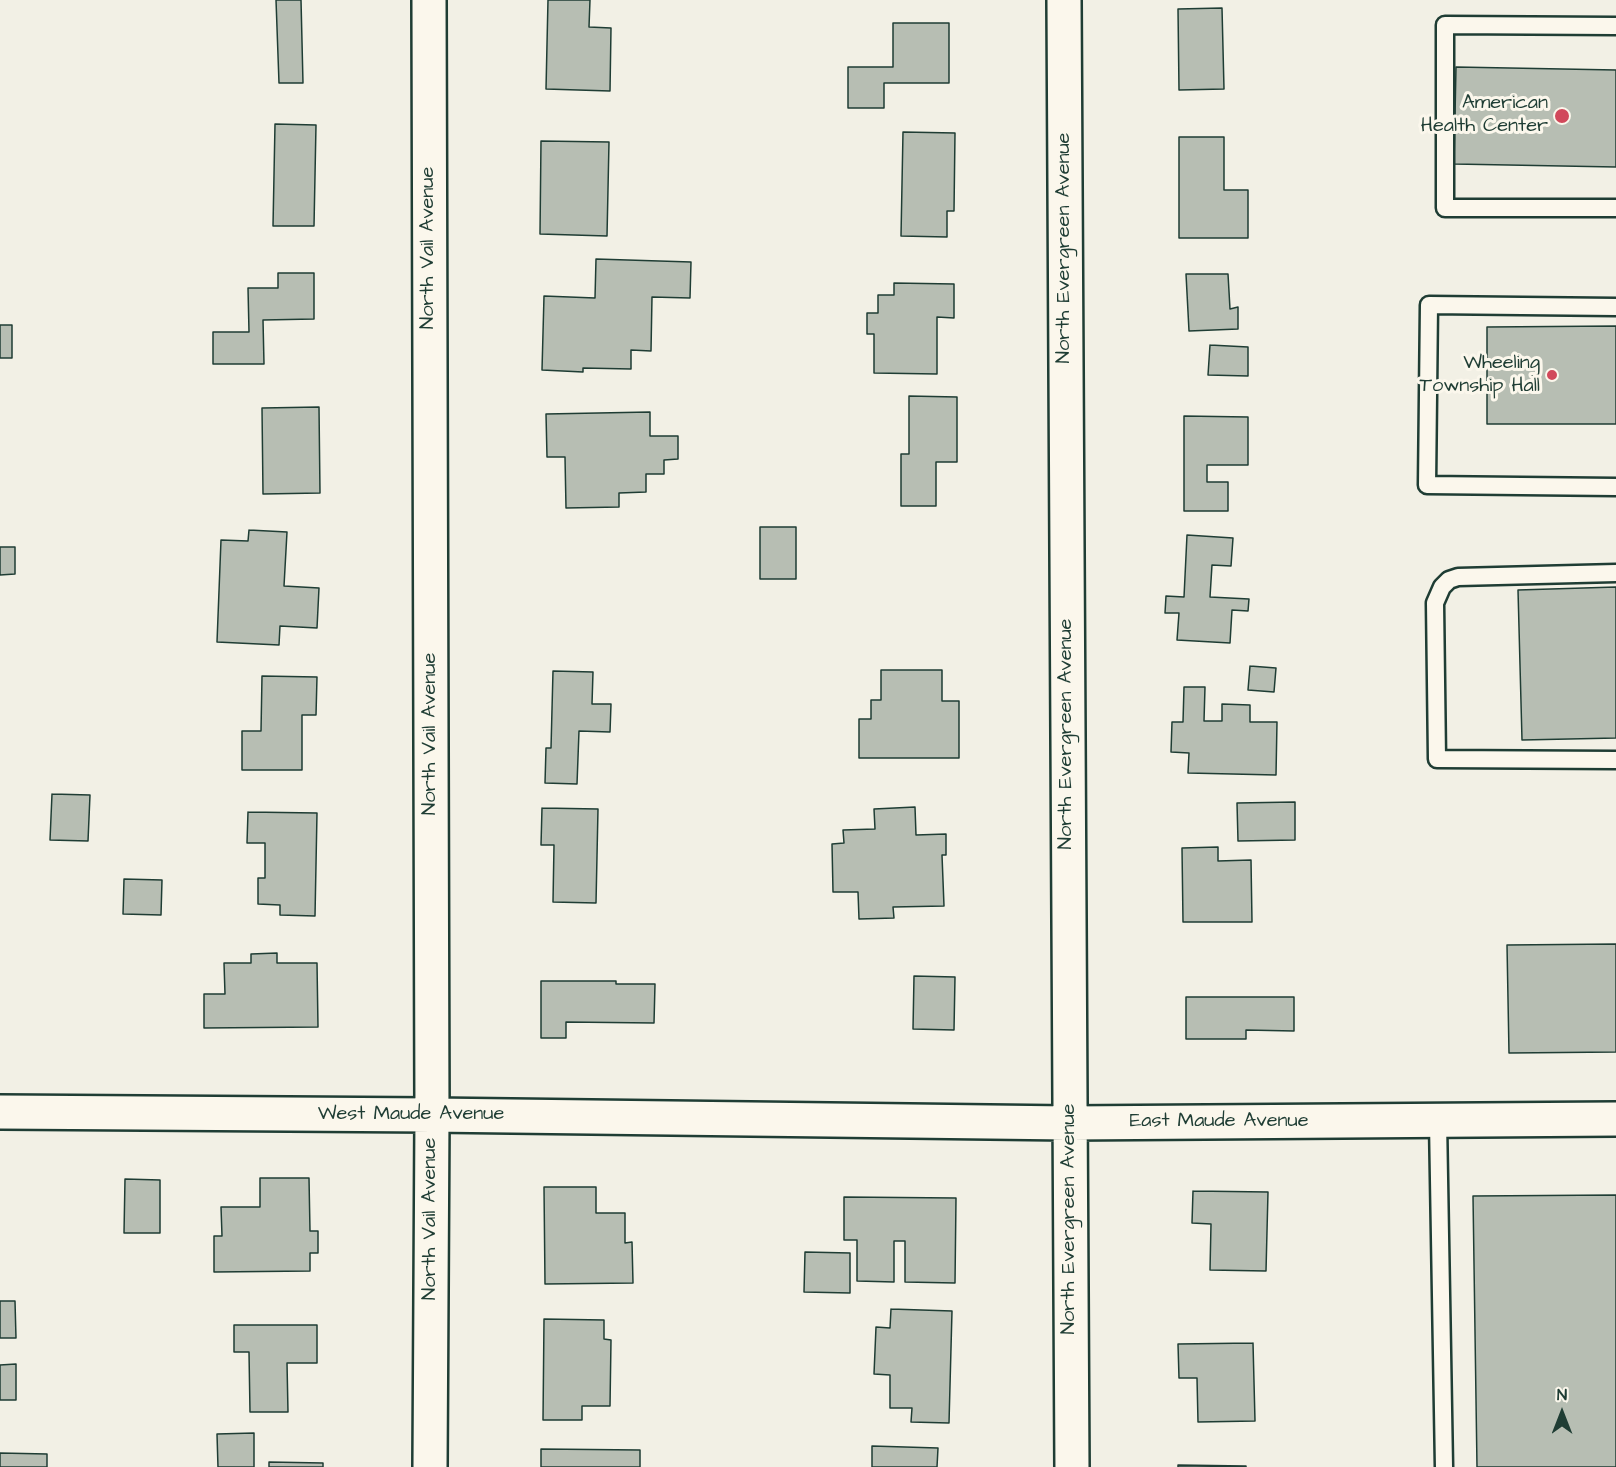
<!DOCTYPE html>
<html>
<head>
<meta charset="utf-8">
<style>
  body { margin:0 }
  #map { position:relative; width:1616px; height:1467px; overflow:hidden; background:#f2f0e5; font-family:"Architects Daughter",sans-serif }
  canvas { display:block }
  .north { position:absolute; left:1532px; top:1383px; width:60px; height:60px; -webkit-text-stroke:4px #fbf7ec; paint-order:stroke; rotate:0deg; font-size:16px; font-weight:700; line-height:24px; text-align:center; color:#1f3d34 }
  .north::after { content:''; display:block; margin:auto; width:21px; height:27px; background:#1f3d34; clip-path:polygon(50% 0,100% 100%,50% 72%,0 100%) }
</style>
</head>
<body>
<div id="map">
<canvas width="1616" height="1467"></canvas>
<div class="north">N</div>
</div>
<script>
const g = document.querySelector('canvas').getContext('2d');
g.lineJoin = 'round';
function fill(path, color) {
  g.fillStyle = color;
  g.fill(path, 'evenodd');
}
function toPath(rows) {
  const path = new Path2D();
  for (const r of rows) {
    path.moveTo(r[0], r[1]);
    for (let i = 2; i < r.length; i += 2) path.lineTo(r[i], r[i + 1]);
  }
  return path;
}
function trace(path, color, width, dash) {
  g.strokeStyle = color;
  g.lineWidth = width;
  g.lineCap = dash ? 'butt' : 'round';
  g.setLineDash(dash || []);
  g.stroke(path);
}
function label(font, color, halo, rows, align = 'center') {
  g.font = font + ' "Architects Daughter",sans-serif';
  g.lineWidth = 6;
  g.setLineDash([]);
  g.textBaseline = 'middle';
  g.strokeStyle = halo;
  g.fillStyle = color;
  for (const [text, x, y, turn = 0] of rows) {
    g.save();
    g.translate(x, y);
    g.rotate((+turn || 0) * Math.PI / 180);
    g.textAlign = isNaN(turn) ? turn : align;
    if (halo) g.strokeText(text, 0, 0);
    g.fillText(text, 0, 0);
    g.restore();
  }
}
const building = toPath([
  [276,0,301,0,303,83,279,83,276,0],
  [548,0,590,0,589,27,611,28,610,91,546,89,548,0],
  [1222,8,1224,89,1179,90,1178,9,1222,8],
  [893,23,949,23,949,83,884,83,884,108,848,108,848,67,893,67,893,23],
  [1456,67,1616,70,1616,167,1454,164,1456,67],
  [275,124,316,125,314,226,273,226,275,124],
  [903,132,955,133,954,211,947,211,947,237,901,236,903,132],
  [1179,137,1224,137,1224,190,1248,190,1248,238,1179,238,1179,137],
  [541,141,609,142,607,236,540,234,541,141],
  [596,259,691,262,690,298,652,297,651,351,631,350,631,369,583,368,583,372,542,370,544,296,595,298,596,259],
  [278,273,314,273,314,319,263,320,264,364,213,364,213,332,249,332,248,288,278,288,278,273],
  [1186,274,1228,274,1230,309,1238,307,1238,329,1189,331,1186,274],
  [894,283,954,284,954,318,937,317,937,374,874,373,874,334,867,334,867,313,878,313,878,295,894,295,894,283],
  [0,325,12,325,12,358,0,358,0,325],
  [1616,326,1616,424,1487,424,1487,327,1616,326],
  [1210,345,1248,347,1248,376,1208,375,1210,345],
  [909,396,957,397,957,462,936,462,936,506,901,506,901,454,909,454,909,396],
  [319,407,320,493,263,494,262,408,319,407],
  [650,412,650,436,678,436,678,459,664,460,664,474,646,474,646,492,619,493,619,507,566,508,565,457,547,457,546,414,650,412],
  [1184,416,1248,417,1248,465,1207,465,1207,482,1228,482,1228,511,1184,511,1184,416],
  [760,527,796,527,796,579,760,579,760,527],
  [249,530,287,532,284,586,319,588,317,628,280,626,279,645,217,642,221,540,248,541,249,530],
  [1187,535,1233,538,1231,566,1212,565,1210,597,1249,599,1248,611,1232,610,1230,643,1177,640,1179,613,1165,613,1166,596,1184,597,1187,535],
  [0,547,15,547,15,574,0,575,0,547],
  [1616,587,1616,738,1522,740,1518,590,1616,587],
  [1250,666,1276,668,1274,692,1248,690,1250,666],
  [881,670,942,670,942,701,959,701,959,758,859,758,859,719,871,719,871,700,881,700,881,670],
  [553,671,593,672,592,704,611,704,610,732,579,731,577,784,545,783,546,748,551,748,553,671],
  [262,676,317,677,316,715,302,715,302,770,242,770,242,731,261,731,262,676],
  [1184,687,1205,687,1204,721,1222,721,1222,704,1250,705,1250,722,1277,722,1276,775,1188,773,1189,753,1171,752,1172,722,1183,722,1184,687],
  [52,794,90,795,88,841,50,840,52,794],
  [1295,802,1295,840,1238,841,1237,803,1295,802],
  [915,807,916,835,946,834,946,855,942,855,944,906,893,907,894,918,859,919,858,892,833,892,832,844,844,843,843,830,875,829,874,809,915,807],
  [542,808,598,809,596,903,553,902,554,845,541,845,542,808],
  [248,812,317,813,315,916,280,915,280,905,258,904,258,878,265,878,265,843,247,843,248,812],
  [1218,847,1218,861,1251,860,1252,922,1183,922,1182,848,1218,847],
  [124,879,162,880,161,915,123,914,124,879],
  [1616,944,1616,1052,1509,1053,1507,945,1616,944],
  [277,953,277,963,317,963,318,1027,204,1028,204,994,225,994,224,963,251,963,251,954,277,953],
  [914,976,955,977,954,1030,913,1029,914,976],
  [541,981,616,981,616,984,655,984,654,1023,566,1022,566,1038,541,1038,541,981],
  [1186,997,1294,997,1294,1031,1246,1030,1246,1039,1186,1039,1186,997],
  [260,1178,309,1178,310,1231,318,1231,318,1253,310,1253,310,1271,214,1272,214,1236,222,1236,221,1207,260,1207,260,1178],
  [125,1179,160,1180,160,1233,124,1233,125,1179],
  [544,1187,596,1187,596,1213,625,1213,625,1243,632,1242,633,1283,545,1284,544,1187],
  [1193,1191,1268,1192,1266,1271,1210,1270,1211,1224,1192,1223,1193,1191],
  [1616,1195,1616,1467,1477,1467,1473,1196,1616,1195],
  [844,1197,956,1198,955,1283,905,1282,905,1241,894,1241,894,1282,857,1281,857,1240,844,1240,844,1197],
  [805,1252,850,1253,850,1293,804,1292,805,1252],
  [0,1301,15,1301,16,1338,0,1338,0,1301],
  [891,1309,952,1311,949,1423,911,1422,912,1408,890,1408,890,1375,874,1374,876,1327,890,1328,891,1309],
  [544,1319,604,1320,604,1339,611,1340,610,1406,582,1406,582,1420,543,1420,544,1319],
  [234,1325,317,1325,317,1363,287,1363,288,1412,250,1412,249,1352,234,1352,234,1325],
  [1253,1343,1255,1421,1198,1422,1197,1378,1179,1378,1178,1344,1253,1343],
  [16,1364,16,1400,0,1400,0,1365,16,1364],
  [254,1433,254,1467,218,1467,217,1434,254,1433],
  [872,1446,938,1448,937,1467,872,1467,872,1446],
  [541,1449,640,1450,640,1467,541,1467,541,1449],
  [0,1453,47,1454,47,1467,0,1467,0,1453],
  [269,1462,323,1463,323,1467,269,1467,269,1462],
  [1178,1465,1246,1466,1246,1467,1178,1467,1178,1465]
]);
const lane = toPath([
  [1616,26,1445,25,1445,208,1616,208],
  [1616,307,1429,305,1427,485,1616,487],
  [1616,573,1458,577,1449,580,1442,587,1435,603,1437,759,1616,760],
  [1438,1121,1444,1467]
]);
const street = toPath([
  [429,0,432,1115,430,1467],
  [1064,0,1072,1467],
  [0,1112,432,1115,1069,1123,1616,1119]
]);
const markers = [
  [1562,116,8,"#d1495b"],
  [1552,375,6,"#d1495b"]
];
const poiNames = [
  ["American",1548,104],
  ["Health Center",1548,127],
  ["Wheeling",1540,364],
  ["Township Hall",1540,387]
];
const streetNames = [
  ["North Vail Avenue",429,248,-90],
  ["North Evergreen Avenue",1065,248,-90],
  ["North Vail Avenue",431,734,-90],
  ["North Evergreen Avenue",1067,734,-90],
  ["West Maude Avenue",411,1115],
  ["East Maude Avenue",1219,1122],
  ["North Vail Avenue",431,1219,-90],
  ["North Evergreen Avenue",1070,1219,-90]
];
fill(building, '#b7beb3');
trace(building, '#1f3d34', 1.5);
trace(lane, '#1f3d34', 21);
trace(street, '#1f3d34', 38);
trace(lane, '#fbf7ec', 16);
trace(street, '#fbf7ec', 33);
for (const [x, y, r, color] of markers) {
  const dot = new Path2D();
  dot.arc(x, y, r, 0, 2 * Math.PI);
  g.fillStyle = color;
  g.fill(dot);
  trace(dot, '#fbf7ec', 2);
}
label('20px', '#1f3d34', '#fbf7ec', poiNames, 'right');
label('20px', '#1f3d34', '#fbf7ec', streetNames);
</script>
</body>
</html>
